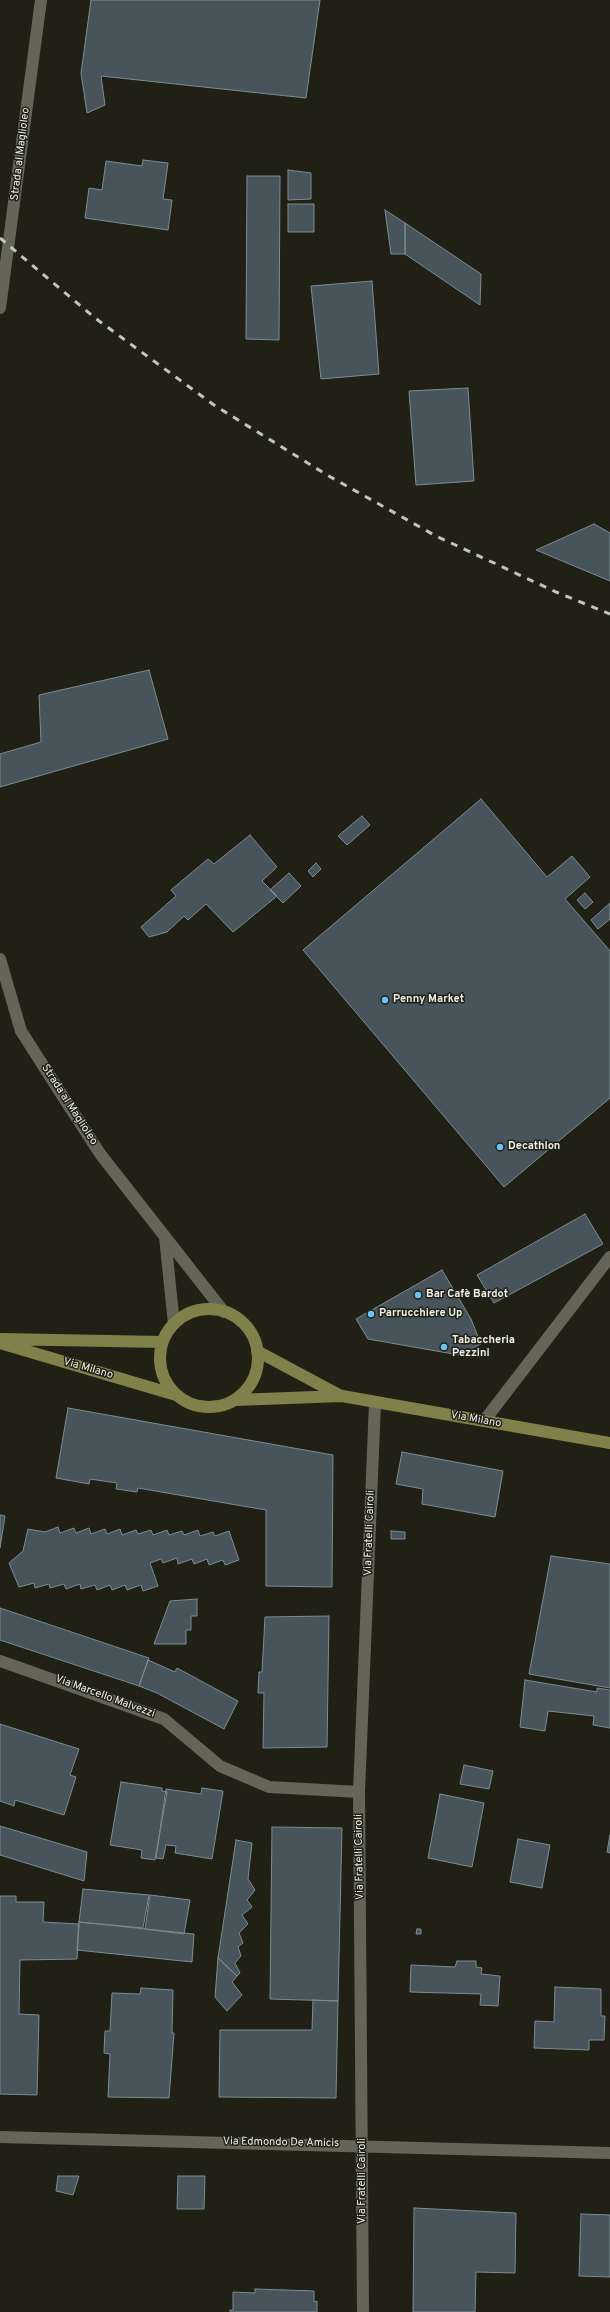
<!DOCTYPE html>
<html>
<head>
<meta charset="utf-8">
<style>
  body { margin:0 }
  canvas { display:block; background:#202015 }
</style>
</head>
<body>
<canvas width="610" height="2312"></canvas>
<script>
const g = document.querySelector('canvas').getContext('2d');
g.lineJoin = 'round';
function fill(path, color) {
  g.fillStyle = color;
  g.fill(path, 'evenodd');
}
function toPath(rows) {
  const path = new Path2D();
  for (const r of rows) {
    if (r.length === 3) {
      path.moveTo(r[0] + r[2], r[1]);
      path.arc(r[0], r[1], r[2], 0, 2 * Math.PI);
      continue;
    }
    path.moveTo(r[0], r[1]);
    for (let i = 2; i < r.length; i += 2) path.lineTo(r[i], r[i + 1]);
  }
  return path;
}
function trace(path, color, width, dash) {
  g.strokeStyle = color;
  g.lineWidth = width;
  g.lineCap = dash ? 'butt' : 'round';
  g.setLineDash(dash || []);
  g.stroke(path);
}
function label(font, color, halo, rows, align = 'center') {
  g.font = font + ' Overpass,sans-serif';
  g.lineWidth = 3;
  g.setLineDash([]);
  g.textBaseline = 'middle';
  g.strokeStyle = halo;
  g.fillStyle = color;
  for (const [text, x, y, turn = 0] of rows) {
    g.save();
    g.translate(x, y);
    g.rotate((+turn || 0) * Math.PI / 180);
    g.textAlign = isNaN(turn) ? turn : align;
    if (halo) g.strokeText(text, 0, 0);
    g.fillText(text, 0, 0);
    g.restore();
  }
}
const building = toPath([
  [91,0,320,0,306,98,101,76,105,105,87,113,81,73,91,0],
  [143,160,168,163,163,199,172,200,168,230,85,218,89,188,102,190,106,161,142,166,143,160],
  [288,170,311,173,311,199,288,200,288,170],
  [247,176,280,176,279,340,246,339,247,176],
  [288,204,314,204,314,232,288,232,288,204],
  [385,210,405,223,405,254,391,254,385,210],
  [405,223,481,274,480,305,405,254,405,223],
  [372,281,379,374,321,379,311,286,372,281],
  [468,388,474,481,416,485,409,391,468,388],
  [594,524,610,533,610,581,536,550,594,524],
  [149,670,168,739,0,787,0,754,41,742,39,695,149,670],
  [481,799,547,877,572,856,590,877,565,899,610,951,610,1098,504,1187,303,950,481,799],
  [362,816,370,825,347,845,338,836,362,816],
  [250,835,277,867,262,881,277,896,233,932,206,904,188,920,184,916,167,932,149,937,141,927,176,896,171,890,208,859,214,864,250,835],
  [316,863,321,869,313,877,308,871,316,863],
  [289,873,301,886,283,903,270,890,289,873],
  [585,893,593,902,585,909,577,900,585,893],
  [610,903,610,919,598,929,591,920,610,903],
  [585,1214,603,1244,494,1303,477,1275,585,1214],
  [442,1270,471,1319,481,1344,459,1355,368,1339,356,1319,442,1270],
  [68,1408,333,1455,332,1587,266,1586,266,1510,138,1488,137,1492,116,1489,117,1483,90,1479,89,1484,56,1478,68,1408],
  [402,1452,503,1471,495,1517,422,1504,423,1489,396,1484,402,1452],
  [0,1515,5,1516,0,1548,0,1515],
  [58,1527,60,1533,74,1528,76,1533,89,1528,91,1534,105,1529,107,1534,120,1529,122,1535,136,1530,138,1534,151,1530,153,1535,167,1530,169,1535,182,1531,184,1535,198,1530,200,1536,213,1532,215,1536,229,1531,239,1560,225,1565,223,1560,209,1565,207,1559,194,1564,192,1559,178,1564,177,1558,163,1563,161,1559,150,1563,158,1586,143,1591,141,1585,127,1590,125,1585,112,1590,110,1585,97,1590,95,1585,81,1589,80,1584,66,1589,64,1584,50,1588,49,1584,35,1588,34,1583,19,1587,9,1563,23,1551,28,1529,45,1532,58,1527],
  [391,1531,405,1532,405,1539,391,1539,391,1531],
  [551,1556,610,1564,610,1688,529,1674,551,1556],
  [197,1599,197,1616,191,1616,191,1630,186,1630,186,1644,154,1644,170,1601,197,1599],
  [0,1608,149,1658,139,1686,0,1640,0,1608],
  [329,1616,327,1747,263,1748,264,1693,258,1693,259,1672,262,1672,265,1617,329,1616],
  [148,1660,175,1672,177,1668,238,1701,224,1729,157,1693,139,1686,148,1660],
  [525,1680,597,1692,597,1688,610,1690,610,1728,593,1725,594,1716,548,1711,545,1731,520,1727,525,1680],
  [0,1724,79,1749,70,1775,76,1777,64,1815,15,1800,14,1806,0,1801,0,1724],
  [464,1765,493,1771,489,1789,460,1784,464,1765],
  [121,1782,162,1788,162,1791,167,1792,155,1860,141,1858,142,1850,110,1845,121,1782],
  [202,1788,223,1791,212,1859,175,1853,176,1846,166,1845,163,1859,156,1858,166,1789,201,1794,202,1788],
  [440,1794,484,1803,472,1867,428,1858,440,1794],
  [0,1826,87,1852,84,1881,0,1855,0,1826],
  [272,1827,342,1828,338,2001,270,1999,272,1827],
  [610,1835,610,1853,607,1852,610,1835],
  [518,1839,550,1845,542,1888,510,1882,518,1839],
  [236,1840,252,1843,248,1879,255,1890,247,1900,252,1907,242,1915,248,1924,239,1933,243,1943,238,1947,241,1956,235,1963,240,1973,237,1976,218,1958,236,1840],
  [83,1889,149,1895,143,1928,79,1922,83,1889],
  [150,1895,190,1900,184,1934,145,1929,150,1895],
  [0,1896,16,1896,16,1902,44,1902,43,1922,79,1924,77,1959,20,1960,19,2014,39,2015,37,2095,0,2094,0,1896],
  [79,1922,194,1934,192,1962,77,1950,79,1922],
  [417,1929,421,1929,421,1934,416,1934,417,1929],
  [218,1958,237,1976,232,1982,242,1995,227,2011,215,1997,218,1958],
  [457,1961,476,1961,476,1967,482,1968,481,1974,500,1976,498,2006,480,2005,481,1994,410,1992,411,1965,455,1967,457,1961],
  [555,1987,601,1989,601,2016,605,2016,604,2040,589,2040,589,2050,534,2048,535,2021,554,2022,555,1987],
  [141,1988,173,1990,172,2033,174,2033,169,2098,108,2097,110,2054,104,2053,105,2031,110,2031,112,1993,140,1994,141,1988],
  [313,2000,338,2001,336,2098,219,2097,220,2030,312,2030,313,2000],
  [58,2176,79,2176,73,2195,56,2191,58,2176],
  [178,2176,205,2176,204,2209,177,2209,178,2176],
  [414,2208,516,2213,515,2273,476,2272,475,2312,413,2312,414,2208],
  [581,2214,610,2215,610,2277,579,2276,581,2214],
  [255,2289,314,2291,314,2302,317,2301,317,2312,230,2312,230,2310,233,2310,233,2292,255,2293,255,2289]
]);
const lane = toPath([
  [484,1421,610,1257]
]);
const street = toPath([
  [0,308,41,0],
  [0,959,21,1031,69,1106,101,1155,224,1312],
  [165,1237,174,1324],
  [0,1661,164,1719,220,1766,269,1787,359,1792],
  [0,2137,610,2153],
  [363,2312,359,1792,375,1403]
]);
const secondary = toPath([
  [209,1358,49],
  [0,1339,162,1342],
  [0,1343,176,1395],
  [257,1351,341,1396],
  [235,1400,342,1396,610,1443]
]);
const rail = toPath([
  [0,238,95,318,214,405,327,475,436,536,556,592,610,614]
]);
const markers = [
  [385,1000,4,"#6cc3f2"],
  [500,1147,4,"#6cc3f2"],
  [418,1295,4,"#6cc3f2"],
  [371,1314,4,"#6cc3f2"],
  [444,1347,4,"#6cc3f2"]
];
const streetNames = [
  ["Strada al Maglioleo",21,154,-83],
  ["Strada al Maglioleo",69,1105,57],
  ["Via Milano",88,1369,16],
  ["Via Milano",476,1420,10],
  ["Via Fratelli Cairoli",370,1533,-88],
  ["Via Marcello Malvezzi",105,1697,20],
  ["Via Fratelli Cairoli",360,1857,-91],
  ["Via Edmondo De Amicis",281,2143,1],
  ["Via Fratelli Cairoli",363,2181,-90]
];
const poiNames = [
  ["Penny Market",393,1000],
  ["Decathlon",508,1147],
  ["Bar Cafè Bardot",426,1295],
  ["Parrucchiere Up",379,1314],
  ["Tabaccheria",452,1341],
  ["Pezzini",452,1354]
];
fill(building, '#47545c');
trace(building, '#7d8b94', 1);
trace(lane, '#646457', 12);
trace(street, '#646457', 12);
trace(secondary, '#80804a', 12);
trace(rail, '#c3c4bc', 3, [7, 7]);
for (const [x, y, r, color] of markers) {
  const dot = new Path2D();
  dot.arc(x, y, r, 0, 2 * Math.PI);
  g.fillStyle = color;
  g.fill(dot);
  trace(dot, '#202015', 1.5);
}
label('11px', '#eff0e8', '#202015', streetNames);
label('bold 11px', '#eff0e8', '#202015', poiNames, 'left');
</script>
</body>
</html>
